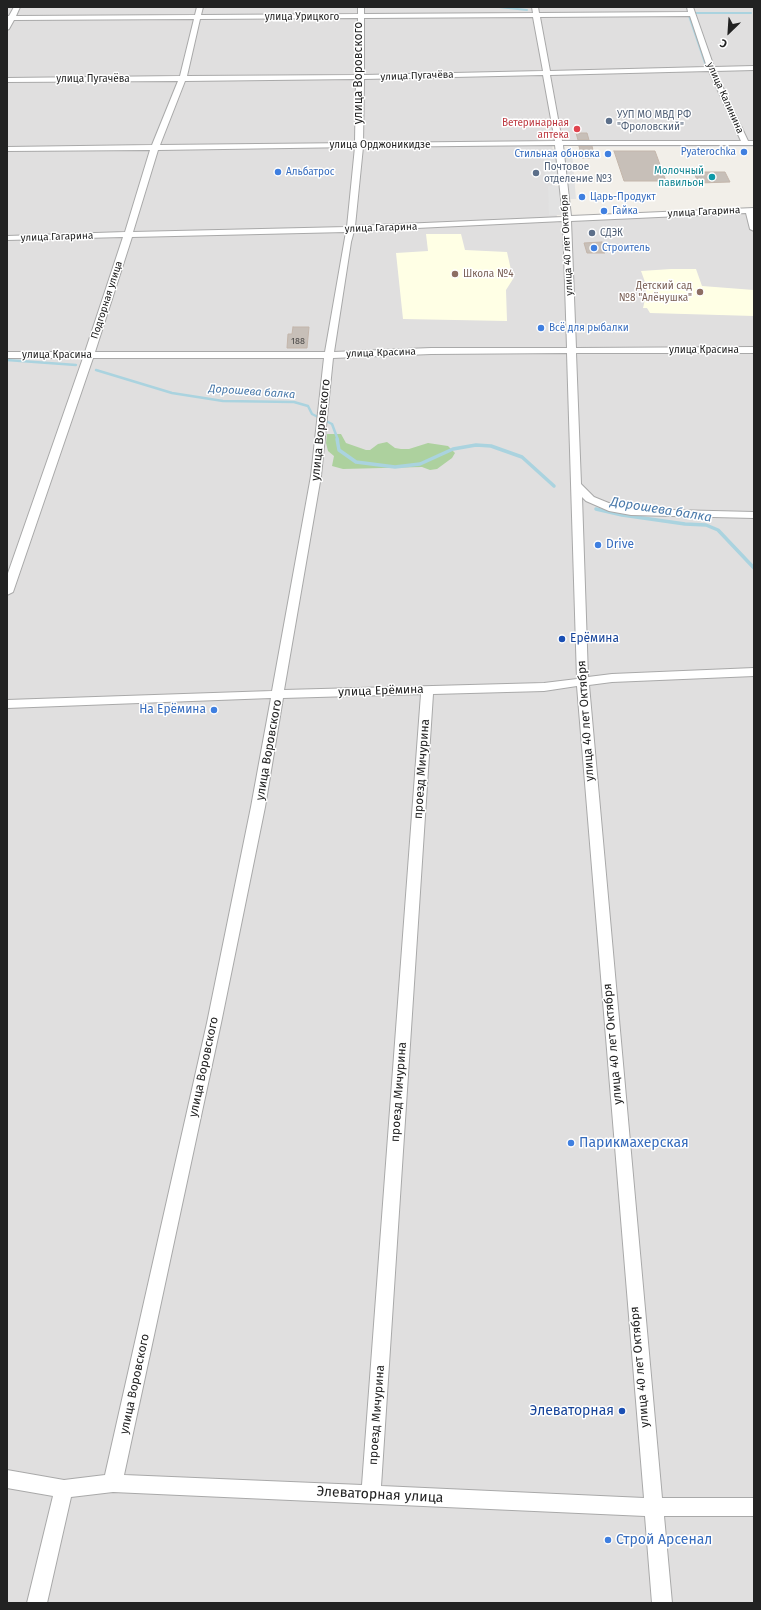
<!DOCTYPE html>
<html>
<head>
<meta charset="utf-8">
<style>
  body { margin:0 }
  #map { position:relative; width:761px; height:1610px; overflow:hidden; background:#f2efe9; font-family:"Fira Sans",sans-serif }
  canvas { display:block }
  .frame { position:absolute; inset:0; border:8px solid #222; pointer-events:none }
  .north { position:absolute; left:709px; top:12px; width:40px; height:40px; -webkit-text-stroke:3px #fff; paint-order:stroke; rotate:205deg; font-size:11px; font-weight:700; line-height:16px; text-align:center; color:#222 }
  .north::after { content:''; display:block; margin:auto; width:14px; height:18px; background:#222; clip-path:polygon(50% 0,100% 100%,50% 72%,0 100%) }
</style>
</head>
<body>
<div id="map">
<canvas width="761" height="1610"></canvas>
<div class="frame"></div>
<div class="north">С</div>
</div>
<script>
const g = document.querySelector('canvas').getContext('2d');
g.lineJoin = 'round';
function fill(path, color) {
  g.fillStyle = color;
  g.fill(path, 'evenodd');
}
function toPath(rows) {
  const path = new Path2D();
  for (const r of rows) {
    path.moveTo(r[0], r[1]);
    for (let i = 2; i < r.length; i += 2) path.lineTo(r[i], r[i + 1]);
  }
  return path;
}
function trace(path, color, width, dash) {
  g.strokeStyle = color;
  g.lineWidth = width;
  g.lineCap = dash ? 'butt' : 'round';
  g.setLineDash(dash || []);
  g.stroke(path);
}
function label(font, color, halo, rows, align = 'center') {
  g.font = font + ' "Fira Sans",sans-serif';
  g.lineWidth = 3;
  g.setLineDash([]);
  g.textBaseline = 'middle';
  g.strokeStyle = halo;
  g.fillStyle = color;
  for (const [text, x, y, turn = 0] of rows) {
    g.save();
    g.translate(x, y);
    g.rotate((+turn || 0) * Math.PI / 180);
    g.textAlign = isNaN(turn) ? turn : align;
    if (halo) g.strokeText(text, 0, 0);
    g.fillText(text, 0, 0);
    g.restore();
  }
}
const residential = toPath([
  [7,7,754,7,754,141,552,141,557,218,754,212,754,1603,7,1603]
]);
const education = toPath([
  [426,234,461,234,465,250,507,252,513,279,506,290,507,321,403,319,396,253,428,251],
  [671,269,696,269,702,286,754,290,754,316,650,313,647,308,643,308,646,295,645,282,641,271]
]);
const forest = toPath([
  [327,434,341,434,346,443,366,450,370,450,378,444,387,442,395,448,401,449,409,449,428,443,448,446,455,453,452,458,437,469,430,470,422,467,343,469,332,466,334,456,328,451,326,443]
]);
const parking = toPath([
  [581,144,754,144,754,147,585,147],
  [544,149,559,149,561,175,545,174],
  [562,151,572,151,576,199,566,199],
  [548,186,562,186,565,215,549,215]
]);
const streamFar2 = toPath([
  [499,7,527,10],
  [688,13,705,63],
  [690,13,751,13]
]);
const streamFar1 = toPath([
  [7,360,76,365],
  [96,370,172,393,223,401,294,402,308,406,312,414,332,424,338,440]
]);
const stream = toPath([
  [337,439,339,450,356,462,395,467,420,464,453,449,476,445,491,446,522,457,554,486],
  [596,509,622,515,685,524,706,525,718,530,754,568]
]);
const building = toPath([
  [576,133,587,133,589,140,578,140,576,133],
  [579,146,592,146,595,158,582,158,579,146],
  [614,151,655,151,666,181,624,181,614,151],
  [694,172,725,172,730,182,698,183,694,172],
  [602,242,605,253,587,253,584,243,602,242],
  [293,327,309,327,307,348,287,348,288,334,292,334,293,327]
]);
const minor = toPath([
  [14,7,20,7,16,16,195,15,197,7,203,7,201,15,358,14,358,7,364,7,364,14,533,13,532,7,538,7,539,13,688,12,687,7,693,7,714,67,754,66,754,70,715,71,748,141,754,141,754,145,563,145,571,216,754,208,754,231,750,229,746,213,571,221,576,348,754,347,754,353,576,353,581,484,594,497,616,506,631,509,754,512,754,518,631,515,609,511,586,501,582,497,588,677,612,674,754,668,754,676,612,682,589,685,662,1498,754,1498,754,1516,664,1516,672,1603,652,1603,645,1516,113,1492,71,1497,47,1603,27,1603,53,1496,7,1488,7,1470,64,1480,105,1475,207,1023,251,807,271,698,7,708,7,700,272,691,311,476,324,358,93,358,13,592,7,595,7,576,83,358,7,358,7,352,85,352,123,237,7,240,7,236,125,232,150,150,7,151,7,147,152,145,178,81,7,82,7,78,180,76,194,19,14,20,9,29,7,30,7,16,9,16,14,7],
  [690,16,707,67,550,71,540,17,690,16],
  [533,17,543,71,364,75,364,18,533,17],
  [358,18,357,75,187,76,200,19,358,18],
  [709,71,741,141,562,141,550,75,709,71],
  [543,75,555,141,363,143,364,79,543,75],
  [356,79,355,143,160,145,185,81,356,79],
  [555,145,563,217,355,226,363,147,555,145],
  [355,147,347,227,133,232,158,150,355,147],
  [563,221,567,348,431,348,334,352,351,242,354,231,563,221],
  [346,232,325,352,95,352,132,237,346,232],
  [567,353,577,679,544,683,284,690,321,476,333,358,431,354,567,353],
  [577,686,644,1498,381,1486,433,694,544,691,577,686],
  [421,694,362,1485,124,1475,221,1023,265,807,283,698,421,694]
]);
const markers = [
  [609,121,4,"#5c6f8a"],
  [577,129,4,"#e0444e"],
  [744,152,4,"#3f7fe0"],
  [608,154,4,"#3f7fe0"],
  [278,172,4,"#3f7fe0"],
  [536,173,4,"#5c6f8a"],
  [712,177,4,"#0f9aa8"],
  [582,197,4,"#3f7fe0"],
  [604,211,4,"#3f7fe0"],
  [592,233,4,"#5c6f8a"],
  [594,248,4,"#3f7fe0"],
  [455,274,4,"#8d6e63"],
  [700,292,4,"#8d6e63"],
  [541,328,4,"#3f7fe0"],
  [598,545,4,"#3f7fe0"],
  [562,639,4,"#1a4fb4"],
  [214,710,4,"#3f7fe0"],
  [571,1143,4,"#3f7fe0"],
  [622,1411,4,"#1a4fb4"],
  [608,1540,4,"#3f7fe0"]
];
const farNumbernames = [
  ["188",298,341]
];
const farStreetnames = [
  ["улица Урицкого",302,17],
  ["улица Пугачёва",417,76,-2],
  ["улица Пугачёва",93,79],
  ["улица Калинина",725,98,66],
  ["улица Орджоникидзе",380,145],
  ["улица Гагарина",704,212,-3],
  ["улица Гагарина",381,228,-2],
  ["улица Гагарина",57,237,-2],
  ["улица 40 лет Октября",567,245,-93],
  ["Подгорная улица",107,300,-72],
  ["улица Красина",704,350],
  ["улица Красина",381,353,-2],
  ["улица Красина",57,355]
];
const farServicenames = [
  ["УУП МО МВД РФ",617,115],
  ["\"Фроловский\"",617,127],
  ["Почтовое",544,167],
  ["отделение №3",544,179],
  ["СДЭК",600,233]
];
const farHealthnames = [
  ["Ветеринарная",569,123],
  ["аптека",569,135]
];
const farShopnames = [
  ["Pyaterochka",736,152,"right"],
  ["Стильная обновка",600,154,"right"],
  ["Альбатрос",286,172],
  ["Царь-Продукт",590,197],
  ["Гайка",612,211],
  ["Строитель",602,248],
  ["Всё для рыбалки",549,328]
];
const farCulturenames = [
  ["Молочный",704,171],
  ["павильон",704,183]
];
const farEducationnames = [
  ["Школа №4",463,274],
  ["Детский сад",692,286,"right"],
  ["№8 \"Алёнушка\"",692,298,"right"]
];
const farWaternames = [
  ["Дорошева балка",252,392,4]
];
const streetNames = [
  ["улица Воровского",359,73,-90],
  ["улица Воровского",321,430,-84],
  ["улица Ерёмина",381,691,-2],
  ["улица 40 лет Октября",586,721,-94],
  ["улица Воровского",269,750,-80],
  ["проезд Мичурина",422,769,-86],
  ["улица 40 лет Октября",613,1044,-95],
  ["улица Воровского",204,1067,-78],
  ["проезд Мичурина",399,1092,-86],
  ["улица 40 лет Октября",640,1367,-95],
  ["улица Воровского",135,1384,-78],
  ["проезд Мичурина",377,1415,-86]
];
const shopNames = [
  ["Drive",606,545],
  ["На Ерёмина",206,710,"right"]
];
const transitNames = [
  ["Ерёмина",570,639]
];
const waterNames = [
  ["Дорошева балка",661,510,9]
];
const nearShopnames = [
  ["Парикмахерская",579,1143],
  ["Строй Арсенал",616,1540]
];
const nearTransitnames = [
  ["Элеваторная",614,1411]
];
const nearStreetnames = [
  ["Элеваторная улица",380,1495,3]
];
fill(residential, '#e0dfdf');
fill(education, '#ffffe5');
fill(forest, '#add19e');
fill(parking, '#e2e2e2');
trace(streamFar2, '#aad3df', 2);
trace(streamFar1, '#aad3df', 2.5);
trace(stream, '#aad3df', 3.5);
fill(building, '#c7bfb8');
trace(building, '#c4b6ab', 1);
trace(minor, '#a9a9a9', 2);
fill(minor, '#fff');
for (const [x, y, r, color] of markers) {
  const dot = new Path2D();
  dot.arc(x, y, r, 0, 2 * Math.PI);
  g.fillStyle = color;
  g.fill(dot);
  trace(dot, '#fff', 1.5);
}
label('9px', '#4b4948', null, farNumbernames);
label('10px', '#222', '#fff', farStreetnames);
label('10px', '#4e5e75', '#fff', farServicenames, 'left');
label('10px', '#be3a42', '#fff', farHealthnames, 'right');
label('10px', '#366cbe', '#fff', farShopnames, 'left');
label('10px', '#0d838f', '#fff', farCulturenames, 'right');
label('10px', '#785e54', '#fff', farEducationnames, 'left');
label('italic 11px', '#4a7aab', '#fff', farWaternames);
label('12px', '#222', '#fff', streetNames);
label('12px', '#366cbe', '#fff', shopNames, 'left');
label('12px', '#164399', '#fff', transitNames, 'left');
label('italic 13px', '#4a7aab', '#fff', waterNames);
label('14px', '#366cbe', '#fff', nearShopnames, 'left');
label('14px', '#164399', '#fff', nearTransitnames, 'right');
label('14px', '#222', '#fff', nearStreetnames);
</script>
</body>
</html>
